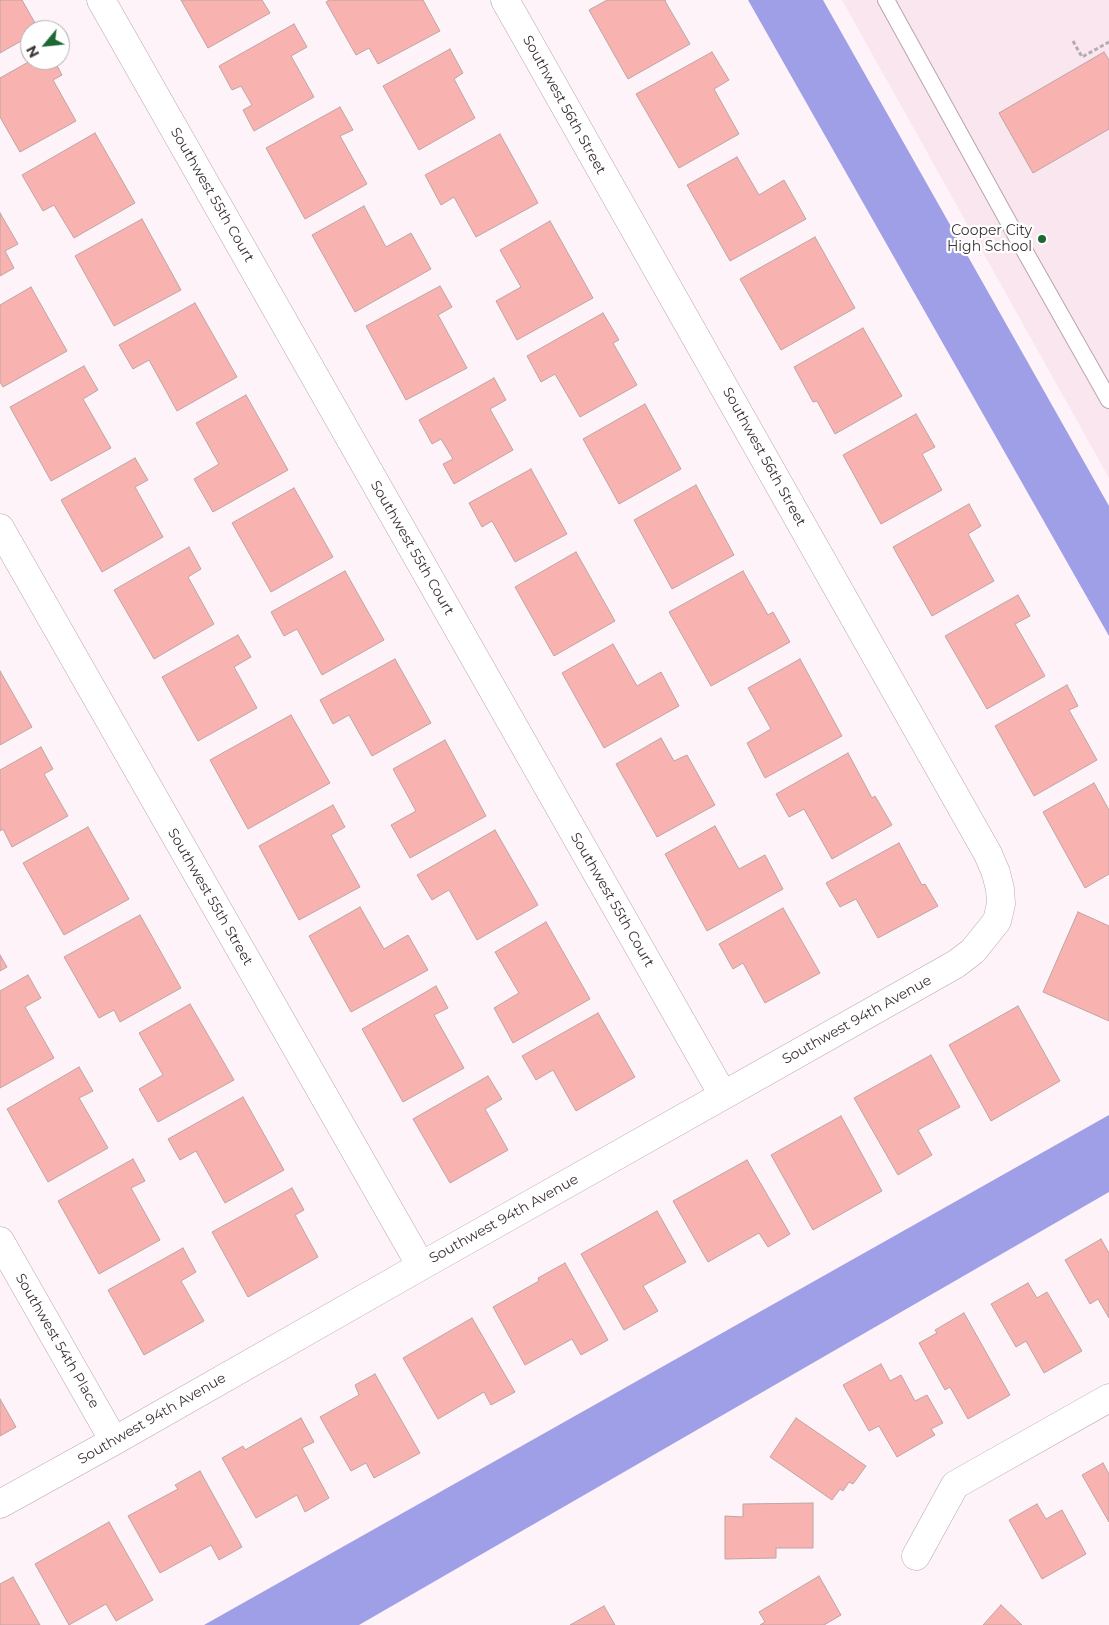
<!DOCTYPE html>
<html>
<head>
<meta charset="utf-8">
<style>
  body { margin:0 }
  #map { position:relative; width:1109px; height:1625px; overflow:hidden; background:#fdf3f8; font-family:Montserrat,sans-serif }
  canvas { display:block }
  .north { position:absolute; left:20px; top:20px; width:50px; height:50px; box-sizing:border-box; background:#fff; border:1px solid #b1adaf; border-radius:50%; rotate:242deg; font-size:14px; font-weight:700; line-height:20px; text-align:center; color:#3c3337 }
  .north::after { content:''; display:block; margin:auto; width:18px; height:22px; background:#1e6835; clip-path:polygon(50% 0,100% 100%,50% 72%,0 100%) }
</style>
</head>
<body>
<div id="map">
<canvas width="1109" height="1625"></canvas>
<div class="north">N</div>
</div>
<script>
const g = document.querySelector('canvas').getContext('2d');
g.lineJoin = 'round';
function fill(path, color) {
  g.fillStyle = color;
  g.fill(path, 'evenodd');
}
function toPath(rows) {
  const path = new Path2D();
  for (const r of rows) {
    path.moveTo(r[0], r[1]);
    for (let i = 2; i < r.length; i += 2) path.lineTo(r[i], r[i + 1]);
  }
  return path;
}
function trace(path, color, width, dash) {
  g.strokeStyle = color;
  g.lineWidth = width;
  g.lineCap = dash ? 'butt' : 'round';
  g.setLineDash(dash || []);
  g.stroke(path);
}
function label(font, color, halo, rows, align = 'center') {
  g.font = font + ' Montserrat,sans-serif';
  g.lineWidth = 4.5;
  g.setLineDash([]);
  g.textBaseline = 'middle';
  g.strokeStyle = halo;
  g.fillStyle = color;
  for (const [text, x, y, turn = 0] of rows) {
    g.save();
    g.translate(x, y);
    g.rotate((+turn || 0) * Math.PI / 180);
    g.textAlign = isNaN(turn) ? turn : align;
    if (halo) g.strokeText(text, 0, 0);
    g.fillText(text, 0, 0);
    g.restore();
  }
}
const built = toPath([
  [842,0,1109,0,1109,478]
]);
const water = toPath([
  [748,0,823,0,1109,506,1109,636],
  [1109,1115,1109,1192,359,1625,204,1625]
]);
const building = toPath([
  [0,0,22,0,39,30,30,30,30,36,0,53,0,0],
  [181,0,262,0,270,13,208,48,181,0],
  [329,0,423,0,440,31,378,64,369,48,356,55,326,2,329,0],
  [607,0,666,0,665,1,690,44,628,79,589,10,607,0],
  [294,24,307,47,291,56,314,97,254,131,243,110,252,105,241,86,232,90,219,66,294,24],
  [450,49,463,73,454,79,475,118,419,150,383,86,450,49],
  [712,52,729,80,714,89,739,134,679,168,636,94,712,52],
  [1104,52,1109,60,1109,129,1033,173,999,113,1104,52],
  [32,60,54,60,62,75,53,80,76,121,20,152,0,117,0,78,32,60],
  [340,107,353,130,340,136,367,184,305,219,266,148,340,107],
  [95,133,135,203,74,238,54,205,43,211,22,175,95,133],
  [500,134,538,203,476,237,454,197,441,205,425,175,500,134],
  [737,157,759,195,784,180,806,219,730,261,687,185,737,157],
  [364,206,386,247,411,233,431,269,355,312,312,235,364,206],
  [0,213,18,244,5,251,14,268,0,276,0,213],
  [142,219,181,290,114,326,75,256,142,219],
  [550,221,593,298,517,340,496,301,521,287,500,250,550,221],
  [815,237,855,308,781,350,740,279,815,237],
  [440,286,452,307,438,315,467,368,406,400,366,326,440,286],
  [31,287,67,351,3,387,0,382,0,305,31,287],
  [195,303,237,377,177,411,149,360,133,369,119,345,195,303],
  [603,313,619,340,613,343,637,385,580,417,555,374,541,382,527,356,603,313],
  [863,328,902,396,835,434,817,401,813,402,794,367,863,328],
  [84,366,98,390,83,399,111,448,51,481,10,407,84,366],
  [494,378,506,400,490,409,513,450,454,484,443,464,453,459,441,439,432,444,419,420,494,378],
  [246,395,288,470,213,512,194,479,219,464,196,423,246,395],
  [645,404,681,469,619,504,583,439,645,404],
  [916,414,935,447,922,454,942,490,881,524,843,455,916,414],
  [135,458,148,480,135,487,163,537,102,572,61,500,135,458],
  [531,469,567,534,515,562,492,521,482,527,469,503,531,469],
  [696,485,734,555,672,589,634,520,696,485],
  [294,488,333,557,271,592,232,523,294,488],
  [969,504,981,526,968,534,994,581,932,616,893,547,969,504],
  [189,547,201,569,188,577,214,624,154,659,114,590,189,547],
  [576,552,615,621,554,656,515,587,576,552],
  [345,571,384,640,322,675,297,629,284,636,271,612,345,571],
  [743,571,768,615,773,612,790,642,711,686,669,612,743,571],
  [1018,595,1030,616,1015,624,1045,676,987,709,945,636,1018,595],
  [238,635,251,657,234,667,257,708,198,741,162,677,238,635],
  [613,644,637,686,661,672,679,706,604,748,562,673,613,644],
  [395,659,431,723,372,756,349,715,333,724,320,700,395,659],
  [800,659,842,736,765,778,747,743,771,729,748,688,800,659],
  [0,671,32,727,0,745,0,671],
  [1067,685,1078,706,1069,710,1097,760,1034,796,995,726,1067,685],
  [291,715,330,783,248,829,210,760,291,715],
  [661,738,674,761,687,755,715,805,657,837,616,764,661,738],
  [445,740,486,816,410,858,391,825,416,811,393,769,445,740],
  [41,747,53,769,44,774,68,816,12,847,3,829,0,831,0,770,41,747],
  [848,753,872,798,875,796,892,825,832,859,804,809,789,817,776,794,848,753],
  [1094,783,1109,810,1109,874,1085,888,1043,812,1094,783],
  [333,805,345,827,331,835,360,887,299,920,259,846,333,805],
  [715,826,739,869,765,855,783,889,707,931,665,854,715,826],
  [88,827,129,899,64,935,23,863,88,827],
  [495,830,538,905,477,940,449,890,432,900,417,875,495,830],
  [899,843,922,885,925,884,938,906,878,938,856,899,840,907,826,883,899,843],
  [360,907,384,949,408,935,428,970,351,1012,309,936,360,907],
  [783,908,820,973,765,1003,743,963,733,969,719,944,783,908],
  [1078,912,1109,926,1109,1021,1043,992,1078,912],
  [140,915,181,988,120,1022,114,1010,99,1018,64,957,140,915],
  [546,922,590,999,513,1043,494,1008,519,993,495,952,546,922],
  [0,955,7,967,0,971,0,955],
  [28,975,41,998,25,1007,54,1058,0,1088,0,991,28,975],
  [436,986,448,1008,434,1015,464,1068,403,1102,362,1029,436,986],
  [190,1004,234,1080,158,1122,139,1089,163,1075,139,1033,190,1004],
  [1018,1006,1060,1081,991,1121,949,1045,1018,1006],
  [598,1013,635,1077,576,1111,553,1070,536,1080,522,1056,598,1013],
  [931,1055,960,1107,918,1130,932,1155,898,1175,854,1098,931,1055],
  [79,1067,93,1091,79,1098,108,1148,48,1182,7,1109,79,1067],
  [488,1076,502,1099,485,1109,508,1150,450,1183,413,1119,488,1076],
  [243,1097,284,1170,225,1203,196,1151,180,1160,168,1139,243,1097],
  [841,1116,882,1191,813,1230,771,1155,841,1116],
  [133,1159,145,1181,131,1188,160,1240,99,1274,58,1201,133,1159],
  [747,1160,790,1234,768,1247,759,1233,708,1262,673,1201,747,1160],
  [292,1188,304,1210,295,1215,318,1257,248,1297,212,1232,292,1188],
  [657,1211,686,1262,643,1286,658,1311,624,1330,581,1254,657,1211],
  [1101,1239,1109,1253,1109,1318,1098,1299,1090,1304,1065,1260,1101,1239],
  [183,1248,196,1272,181,1281,204,1321,144,1355,108,1290,183,1248],
  [565,1263,608,1340,581,1355,572,1339,525,1365,493,1307,539,1281,538,1278,565,1263],
  [1028,1283,1037,1298,1047,1292,1082,1351,1044,1373,1026,1341,1016,1347,991,1304,1028,1283],
  [964,1313,1010,1395,968,1419,950,1387,945,1390,919,1343,937,1333,935,1330,964,1313],
  [472,1318,515,1392,491,1405,484,1392,438,1419,403,1358,472,1318],
  [881,1364,890,1381,901,1375,915,1401,927,1395,943,1423,931,1429,935,1435,897,1457,879,1426,869,1431,843,1385,881,1364],
  [375,1374,420,1453,374,1478,366,1463,351,1471,320,1417,359,1395,355,1385,375,1374],
  [0,1399,16,1427,0,1436,0,1399],
  [301,1418,314,1442,302,1448,329,1498,305,1512,297,1495,256,1518,222,1458,243,1446,245,1450,301,1418],
  [796,1418,866,1466,853,1484,849,1482,843,1491,840,1489,832,1500,770,1457,796,1418],
  [1103,1463,1109,1474,1109,1522,1082,1475,1103,1463],
  [200,1471,242,1547,219,1560,211,1545,160,1573,128,1516,178,1489,175,1485,200,1471],
  [813,1503,813,1548,776,1548,776,1558,725,1559,725,1516,743,1517,743,1504,813,1503],
  [1037,1504,1046,1519,1062,1510,1086,1554,1042,1579,1009,1520,1037,1504],
  [109,1522,153,1600,116,1621,106,1604,69,1625,35,1564,109,1522],
  [819,1576,841,1615,824,1625,760,1625,765,1622,759,1612,819,1576],
  [13,1577,40,1625,0,1625,0,1584,13,1577],
  [1001,1605,1022,1625,983,1625,1001,1605],
  [604,1606,615,1625,570,1625,604,1606]
]);
const path = toPath([
  [1073,41,1082,57,1109,42]
]);
const service = toPath([
  [886,0,1019,241,1109,400]
]);
const minor = toPath([
  [101,0,723,1095],
  [0,528,421,1266],
  [0,1241,114,1441],
  [0,1504,114,1441,421,1266,956,964,973,951,997,921,1001,904,1000,889,996,873,988,854,505,0],
  [916,1556,955,1485,1109,1398]
]);
const markers = [
  [1042,239,5,"#1e6835"]
];
const streetNames = [
  ["Southwest 56th Street",564,105,61],
  ["Southwest 55th Court",212,195,60],
  ["Southwest 56th Street",764,457,61],
  ["Southwest 55th Court",412,548,60],
  ["Southwest 55th Street",210,897,60],
  ["Southwest 55th Court",612,900,60],
  ["Southwest 94th Avenue",857,1020,-29],
  ["Southwest 94th Avenue",504,1219,-29],
  ["Southwest 54th Place",57,1341,60],
  ["Southwest 94th Avenue",152,1419,-30]
];
const poiNames = [
  ["Cooper City",1032,231],
  ["High School",1032,247]
];
fill(built, '#f9e6ef');
fill(water, '#9e9fe6');
fill(building, '#f8b3b1');
trace(building, '#bea4a3', 1);
trace(service, '#baa3ae', 18);
trace(minor, '#baa3ae', 29);
trace(path, '#b5abb0', 3, [4, 2.5]);
trace(service, '#fff', 16);
trace(minor, '#fff', 28);
for (const [x, y, r, color] of markers) {
  const dot = new Path2D();
  dot.arc(x, y, r, 0, 2 * Math.PI);
  g.fillStyle = color;
  g.fill(dot);
  trace(dot, '#fff', 2);
}
label('14px', '#3c3337', '#fff', streetNames);
label('14px', '#3c3337', '#fff', poiNames, 'right');
</script>
</body>
</html>
